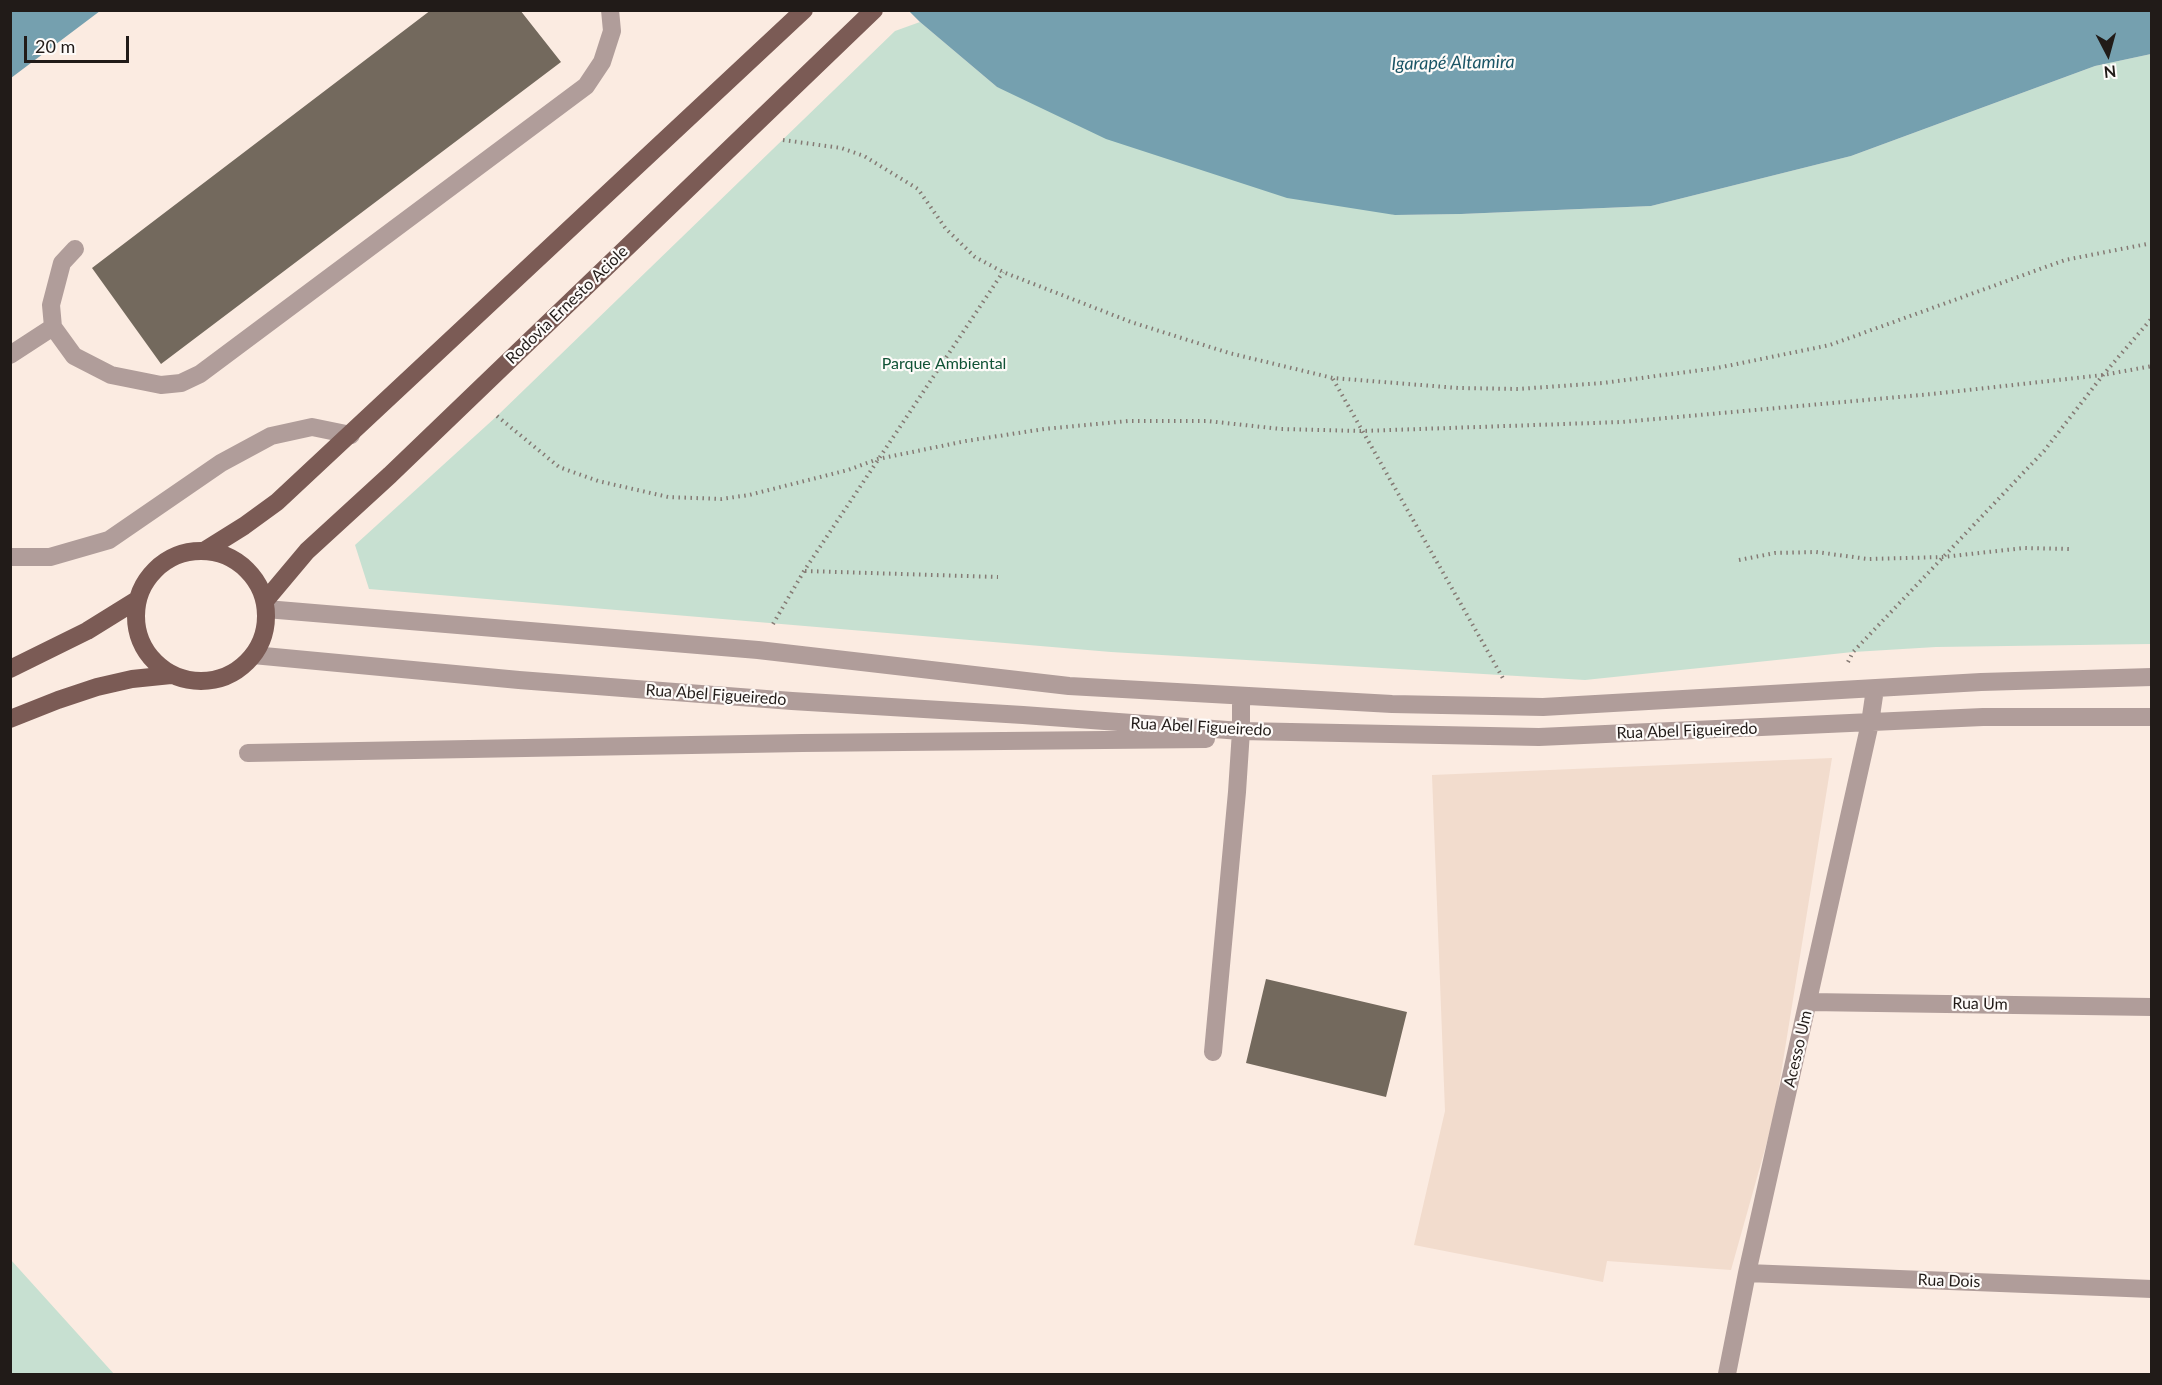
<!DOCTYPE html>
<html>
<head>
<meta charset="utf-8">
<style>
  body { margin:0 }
  #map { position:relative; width:2162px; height:1385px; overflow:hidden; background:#fbebe1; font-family:Lato,sans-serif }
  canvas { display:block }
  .frame { position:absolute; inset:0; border:12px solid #211b18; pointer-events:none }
  .north { position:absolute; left:2078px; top:24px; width:60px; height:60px; -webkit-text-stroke:4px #fefbf9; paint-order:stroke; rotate:174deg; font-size:16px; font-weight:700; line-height:24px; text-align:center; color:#211b18 }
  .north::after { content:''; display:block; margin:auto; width:21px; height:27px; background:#211b18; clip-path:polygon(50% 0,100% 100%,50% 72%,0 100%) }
  .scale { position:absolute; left:24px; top:36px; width:105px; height:27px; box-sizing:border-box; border:3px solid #211b18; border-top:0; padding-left:8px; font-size:18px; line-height:21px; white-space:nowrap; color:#211b18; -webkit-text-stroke:4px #fefbf9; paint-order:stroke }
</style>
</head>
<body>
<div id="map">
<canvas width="2162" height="1385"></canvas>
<div class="frame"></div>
<div class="north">N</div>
<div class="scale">20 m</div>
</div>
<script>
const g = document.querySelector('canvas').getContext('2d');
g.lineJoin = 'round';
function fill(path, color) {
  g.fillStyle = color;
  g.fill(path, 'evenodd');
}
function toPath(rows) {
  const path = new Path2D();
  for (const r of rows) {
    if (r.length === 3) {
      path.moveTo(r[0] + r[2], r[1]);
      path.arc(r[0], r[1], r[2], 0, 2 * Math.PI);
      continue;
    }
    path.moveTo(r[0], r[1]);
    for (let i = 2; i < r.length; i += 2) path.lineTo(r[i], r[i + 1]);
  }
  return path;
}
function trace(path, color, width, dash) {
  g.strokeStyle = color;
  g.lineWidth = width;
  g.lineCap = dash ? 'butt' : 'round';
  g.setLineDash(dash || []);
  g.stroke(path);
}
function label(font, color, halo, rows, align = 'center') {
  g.font = font + ' Lato,sans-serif';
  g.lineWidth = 4.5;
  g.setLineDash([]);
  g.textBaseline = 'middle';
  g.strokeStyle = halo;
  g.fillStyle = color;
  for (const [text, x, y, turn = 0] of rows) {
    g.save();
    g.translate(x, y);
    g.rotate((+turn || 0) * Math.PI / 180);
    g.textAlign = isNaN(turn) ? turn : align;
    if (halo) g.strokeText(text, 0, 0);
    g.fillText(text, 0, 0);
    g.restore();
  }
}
const built = toPath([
  [1832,758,1774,1117,1731,1270,1607,1261,1603,1282,1414,1245,1445,1111,1432,775]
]);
const green = toPath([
  [920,22,997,87,1395,215,1461,214,1651,206,1851,156,2095,66,2151,54,2151,644,1936,647,1853,652,1585,680,1111,652,369,589,355,545,497,416,895,31],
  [11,1260,114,1374,11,1374]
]);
const water = toPath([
  [11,10,100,10,100,11,11,78],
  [2151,10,2151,54,2095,66,1851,156,1651,206,1461,214,1395,215,1287,198,1106,139,997,87,920,22,909,11]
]);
const building = toPath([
  [431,10,520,10,561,62,161,364,92,268],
  [1266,979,1407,1012,1386,1097,1246,1063]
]);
const path = toPath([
  [783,140,841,148,864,156,918,189,946,229,975,257,1003,272,1131,322,1229,353,1333,378,1458,388,1518,389,1603,383,1717,368,1830,345,2065,260,2152,243],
  [1333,379,1504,680],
  [497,416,559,467,598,481,668,497,721,499,749,495,848,470,878,459,966,441,1044,429,1128,421,1207,421,1281,429,1362,431,1622,422,1932,394,2103,375,2152,366],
  [1739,560,1775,553,1816,552,1868,559,1943,557,2024,548,2071,549],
  [805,571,998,577],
  [773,624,804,571,1003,272],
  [1848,662,1853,652,2044,451,2103,375,2152,318]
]);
const minor = toPath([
  [53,327,51,305,62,263,75,249],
  [10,355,53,327,74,356,111,375,161,385,181,383,200,374,586,86,602,62,612,31,610,10],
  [10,557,50,557,109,540,221,463,271,436,312,427,351,435],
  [266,609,758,650,1069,686,1392,704,1543,707,1981,682,2152,677],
  [253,655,519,680,792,701,1023,715,1241,731,1539,737,1983,717,2152,717],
  [248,753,802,743,1206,739],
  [1809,1002,2152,1007],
  [1213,1052,1237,792,1241,731,1241,696],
  [1747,1273,2152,1289],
  [1727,1374,1747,1273,1870,723,1875,689]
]);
const major = toPath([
  [201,616,65],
  [204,551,244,526,277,502,804,10],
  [265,601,307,551,390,475,874,10],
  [10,669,87,631,137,600],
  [10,719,58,700,97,687,132,679,171,675]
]);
const streetNames = [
  ["Rodovia Ernesto Aciole",567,305,-44],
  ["Rua Abel Figueiredo",716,695,4],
  ["Rua Abel Figueiredo",1201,727,3],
  ["Rua Abel Figueiredo",1687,731,-2],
  ["Rua Um",1980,1004,1],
  ["Acesso Um",1798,1049,-77],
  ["Rua Dois",1949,1281,2]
];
const parkNames = [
  ["Parque Ambiental",944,364]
];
const waterNames = [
  ["Igarapé Altamira",1453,63,-1]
];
fill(built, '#f2dccd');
fill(green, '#c7e0d1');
fill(water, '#75a0af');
fill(building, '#73695d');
trace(path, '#857a74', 4, [1.5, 4.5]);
trace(minor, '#b09d9a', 18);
trace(major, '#7b5b55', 18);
label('16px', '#211b18', '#fefbf9', streetNames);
label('16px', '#115336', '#fefbf9', parkNames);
label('italic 18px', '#1b5566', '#fefbf9', waterNames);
</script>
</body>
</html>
